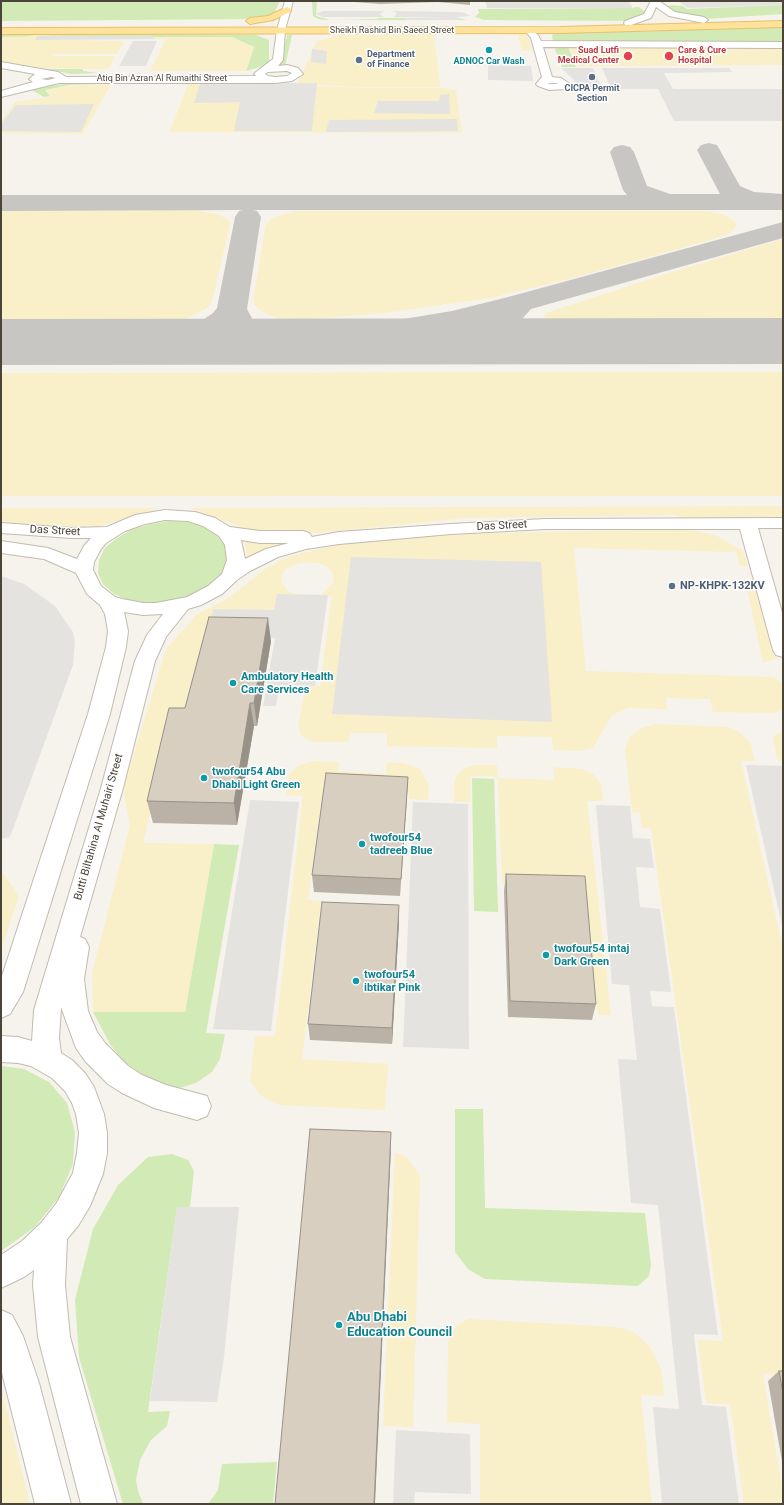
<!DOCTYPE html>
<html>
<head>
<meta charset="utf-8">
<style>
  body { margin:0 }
  #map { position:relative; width:784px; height:1505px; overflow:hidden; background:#f6f3ec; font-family:Roboto,sans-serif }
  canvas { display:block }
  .frame { position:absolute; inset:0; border:2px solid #4b4439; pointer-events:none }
</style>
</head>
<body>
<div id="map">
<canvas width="784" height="1505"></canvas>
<div class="frame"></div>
</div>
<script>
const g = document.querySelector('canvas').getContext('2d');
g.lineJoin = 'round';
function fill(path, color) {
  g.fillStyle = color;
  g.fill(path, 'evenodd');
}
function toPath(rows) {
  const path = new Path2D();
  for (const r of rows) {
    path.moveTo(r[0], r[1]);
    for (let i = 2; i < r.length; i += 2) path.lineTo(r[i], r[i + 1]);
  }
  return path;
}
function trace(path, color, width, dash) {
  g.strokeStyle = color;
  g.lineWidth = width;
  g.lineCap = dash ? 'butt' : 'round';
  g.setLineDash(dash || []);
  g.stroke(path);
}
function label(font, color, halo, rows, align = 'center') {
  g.font = font + ' Roboto,sans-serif';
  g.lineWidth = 3;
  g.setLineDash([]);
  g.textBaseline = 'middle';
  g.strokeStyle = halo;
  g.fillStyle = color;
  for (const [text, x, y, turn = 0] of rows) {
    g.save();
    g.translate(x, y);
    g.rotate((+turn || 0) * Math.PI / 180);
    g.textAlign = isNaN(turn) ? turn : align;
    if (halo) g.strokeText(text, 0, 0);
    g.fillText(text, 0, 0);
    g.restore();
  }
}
const green = toPath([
  [1,1,280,1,274,13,268,17,251,19,1,21],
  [312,1,317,1,316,16,330,20,378,19,377,18,405,18,408,20,460,20,459,18,466,20,326,20,318,19,313,16],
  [671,5,683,6,687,9,783,5,783,14,704,19,676,14,667,7],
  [634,7,639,7,647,13,629,21,484,20,475,17,479,13,478,9,634,8],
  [783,26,783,43,591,42,590,41,580,40,580,42,553,41,552,35,559,32,638,32],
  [36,33,256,35,269,40,269,60,267,65,246,71,254,47,232,37,131,37,129,39,59,39,61,36,1,37,1,35],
  [287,35,292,35,285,66,278,66,282,58],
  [568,46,576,67,562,67,555,49,558,47],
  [43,69,83,69,83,71,98,73,125,72,72,74],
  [102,82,102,84,70,85,45,90,50,96,44,97,30,89,70,83],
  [170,521,188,522,205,526,218,534,227,543,231,555,221,579,190,598,170,603,149,604,130,601,114,594,103,584,98,573,99,560,105,548,117,538,133,529,151,524],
  [472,778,494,779,498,912,474,911],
  [214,844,239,845,206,1033,225,1034,220,1059,212,1072,196,1083,179,1088,164,1086,145,1077,124,1062,110,1044,93,1012,185,1012],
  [1,1066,24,1069,49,1082,67,1103,75,1132,73,1164,59,1197,35,1227,1,1251],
  [455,1109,483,1109,485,1208,645,1213,651,1265,649,1276,638,1286,485,1279,468,1269,455,1252],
  [172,1154,188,1160,194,1171,190,1207,177,1208,148,1412,170,1411,167,1426,151,1440,140,1460,136,1480,138,1491,143,1504,123,1504,79,1357,75,1300,93,1229,118,1185,148,1157],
  [277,1462,273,1504,208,1504,218,1490,222,1464]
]);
const sand = toPath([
  [507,33,528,34,532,51,522,51,518,35,506,35],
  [35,35,62,36,59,39,61,40,124,41,117,54,52,54,53,56,115,56,108,69,44,68,1,63,1,37,25,37],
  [339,35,434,35,440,87,360,87,297,84,317,41],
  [131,37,232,37,254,47,246,71,150,71,166,39,129,39],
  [570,47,783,47,783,65,577,66],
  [262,81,270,84,362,88,441,88,456,90,462,133,170,132,188,84,193,84,194,82],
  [111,84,83,134,1,133,1,121,15,102,51,97,47,90,70,86],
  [1,210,199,210,221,216,228,220,230,225,212,301,209,307,188,318,169,323,1,323],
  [298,211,703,211,718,213,728,217,734,221,737,226,729,234,710,240,573,278,490,298,385,313,297,320,277,318,264,313,255,306,253,300,266,225,271,219,278,216],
  [783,239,783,319,550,319,544,317,546,313,669,273],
  [783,372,783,496,1,496,1,373],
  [783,506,783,519,685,519,676,515,466,518,296,535,249,530,190,508],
  [1,508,159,508,100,526,58,528,1,522],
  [689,529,717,536,743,551,748,566,740,566,736,552,574,548,586,671,773,677,783,683,783,710,773,713,713,712,710,699,666,698,667,709,628,708,612,715,593,748,579,751,553,750,552,737,497,736,497,748,387,746,387,733,350,733,349,742,313,742,301,736,298,727,306,686,320,686,332,596,321,595,333,583,333,575,331,570,322,564,308,562,296,564,286,569,282,576,281,581,284,586,288,591,296,594,277,594,274,610,213,609,188,726,170,726,143,843,214,844,185,1012,93,1012,92,973,130,826,123,790,166,649,197,614,227,599,265,569,293,555,344,544,452,534],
  [244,538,285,545,248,563],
  [745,580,760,585,779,651,776,659,763,663],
  [656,724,727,727,739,732,748,740,751,745,755,761,741,761,783,949,783,1375,763,1374,783,1493,783,1504,744,1504,730,1404,706,1403,698,1340,723,1341,651,828,642,828,640,813,632,812,625,750,630,737,642,728],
  [783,732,783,761,778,761,773,739,776,734],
  [314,761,339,762,338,771,386,774,387,763,404,763,420,769,429,786,428,800,409,799,409,791,323,788,308,900,321,901,302,1059,388,1064,385,1110,279,1105,260,1095,250,1080,255,1036,275,1036,303,796,286,795,289,774,300,765],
  [476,765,497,765,498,778,554,780,554,767,582,769,593,774,601,784,603,801,587,801,611,1015,598,1015,584,885,502,883,498,781,494,776,470,776,470,802,454,802,454,784,457,775,465,768],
  [1,870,19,896,1,950],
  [395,1153,406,1156,420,1176,413,1427,383,1426],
  [469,1319,616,1327,634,1332,650,1347,661,1369,664,1396,641,1395,652,1504,480,1504,480,1424,447,1422,448,1341,457,1325],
  [1,1386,5,1403,30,1504,1,1504]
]);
const parking = toPath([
  [485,1,628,1,633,8,487,8],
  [667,1,783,1,783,5,688,8,679,2],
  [323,11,385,11,379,14,384,17,323,17,316,14],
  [392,11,458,12,465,13,470,16,458,17,461,20,408,20,405,18,454,18,394,17,397,13],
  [37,36,155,36,153,39,35,40],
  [133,41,157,41,146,66,119,66],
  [312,49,327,51,326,64,311,62],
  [488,65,531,66,533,81,488,80],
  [561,68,593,68,603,91,578,90,575,81],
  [602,68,729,68,732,72,664,73,673,89,783,89,783,121,674,121,658,89,611,89],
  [317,83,312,131,234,131,240,102,194,103,200,84],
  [449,94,450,114,374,113,378,101,439,101,440,95],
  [94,104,81,132,1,131,1,124,16,105],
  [457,119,458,131,326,132,329,120],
  [351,557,541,562,552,722,332,714],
  [1,576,24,584,55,606,73,632,75,642,73,665,10,837,1,839],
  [277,594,328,595,315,686,280,685,276,706,263,706,275,638,207,638,213,609,274,610],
  [746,765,783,766,783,930],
  [250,800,299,802,271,1031,213,1029],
  [413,802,468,804,469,1049,403,1047],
  [596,805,630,806,633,838,650,839,654,868,636,867,640,907,660,909,671,992,650,991,652,1006,674,1007,718,1335,694,1334,702,1405,726,1407,739,1504,662,1504,653,1407,679,1409,658,1205,631,1203,618,1059,637,1060,629,985,612,984],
  [177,1207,239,1207,224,1357,217,1402,150,1401],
  [396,1430,470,1434,471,1494,415,1492,414,1504,393,1504]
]);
const taxiway = toPath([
  [709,143,717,145,740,186,754,192,783,194,783,210,253,210,257,211,261,217,247,309,254,322,270,329,294,333,385,322,452,311,512,296,783,222,783,238,531,309,522,319,534,325,559,335,564,342,559,349,548,351,512,339,499,330,492,319,452,329,385,340,294,351,251,344,232,334,229,330,217,337,191,345,149,351,138,349,133,342,138,335,185,328,195,325,213,313,217,308,235,217,239,211,243,210,1,211,1,195,627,195,623,190,610,152,614,147,622,145,630,147,634,152,647,186,670,194,720,194,697,150,701,145,709,143]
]);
const runway = toPath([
  [783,318,783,364,1,365,1,319,783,318]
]);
const minor = toPath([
  [285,1,293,1,285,30,283,60,278,66,287,65,298,68,303,74,292,81,275,83,59,83,1,97,1,91,33,82,29,79,35,74,1,68,1,62,58,72,66,77,256,76,254,74,256,72,273,59,277,30,285,1],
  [287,71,292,73,287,76,275,77,268,76,265,74,268,72,287,71],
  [51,77,56,78,48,80,41,79,51,77],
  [649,1,659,1,675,12,704,17,708,20,704,23,669,16,656,7,651,18,631,25,625,25,624,23,625,21,644,14,650,3,649,1],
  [531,30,538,35,541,41,783,42,783,48,543,47,552,77,561,78,570,84,566,89,549,90,538,86,536,84,542,77,531,38,527,33,531,30],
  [547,83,556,83,558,84,550,84,547,83],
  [165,510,195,512,215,518,230,527,260,531,303,531,309,533,312,537,339,532,451,524,545,519,783,518,783,528,758,528,783,616,783,657,776,655,773,650,740,529,545,529,451,534,339,544,306,549,278,557,250,571,237,580,222,594,201,605,188,609,166,637,155,661,123,788,80,937,85,939,89,947,84,979,88,1011,97,1032,105,1043,128,1066,142,1075,166,1085,207,1096,211,1106,207,1116,197,1120,154,1108,122,1093,108,1084,85,1061,76,1048,61,1007,59,1038,61,1053,72,1060,85,1073,94,1087,104,1114,107,1133,107,1153,103,1174,90,1206,78,1226,67,1239,65,1285,70,1337,117,1504,81,1504,38,1337,33,1285,34,1270,24,1277,1,1288,1,1255,22,1241,41,1223,56,1204,73,1173,77,1153,79,1133,76,1114,72,1103,65,1091,52,1078,31,1066,18,1063,1,1062,1,1036,18,1037,32,1041,34,1010,101,788,135,661,147,635,163,614,143,615,124,612,128,631,126,647,110,714,23,992,10,1014,1,1018,1,979,88,714,106,647,108,631,105,614,100,605,87,594,76,573,44,559,1,553,1,541,48,548,77,559,84,546,91,538,71,538,1,533,1,523,71,528,107,527,135,515,165,510],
  [165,520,188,521,203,526,219,536,225,545,227,560,222,574,208,586,187,597,156,603,143,603,122,599,115,597,101,586,93,570,94,562,101,549,106,543,125,531,145,524,165,520],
  [241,540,260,543,289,543,266,549,245,559,241,540],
  [1,1310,12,1315,23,1336,39,1383,71,1504,35,1504,1,1369,1,1310]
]);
const major = toPath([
  [287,7,290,8,291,10,290,12,273,20,250,24,246,21,250,18,268,16,287,7],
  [783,21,783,27,560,33,1,34,1,28,560,27,783,21]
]);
const wall = toPath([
  [354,1,470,1,470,5,438,2,380,4,354,2],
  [271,641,257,726,254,726,237,825,153,823,147,801,185,708],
  [408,777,407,795,400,896,314,892,312,875],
  [506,874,596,1004,592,1020,508,1017,504,891],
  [399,922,392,1044,310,1040,308,1024],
  [779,1371,783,1371,783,1467,768,1381]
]);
const shadedWall = toPath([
  [268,618,271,641,257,726,254,703],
  [250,703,254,726,237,825,234,803],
  [408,777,407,795,400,896,401,879],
  [399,905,399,922,392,1044,392,1028],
  [391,1132,391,1147,375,1504,374,1504]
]);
const building = toPath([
  [209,617,268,618,254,703,250,703,234,803,147,801,169,708,185,708,209,617],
  [326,773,408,777,401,879,312,875,326,773],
  [506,874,585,876,596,1004,510,1001,506,874],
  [322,902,399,905,392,1028,308,1024,322,902],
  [310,1129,391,1132,374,1504,275,1504,310,1129],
  [779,1371,783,1371,783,1393,779,1371]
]);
const markers = [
  [489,50,4,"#0f9aa8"],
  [628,56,5,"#e0444e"],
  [669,56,5,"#e0444e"],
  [359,60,4,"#5c6f8a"],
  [592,77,4,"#5c6f8a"],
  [672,586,4,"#5c6f8a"],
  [233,683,4,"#0f9aa8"],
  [204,778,4,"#0f9aa8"],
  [362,844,4,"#0f9aa8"],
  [546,955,4,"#0f9aa8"],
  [356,981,4,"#0f9aa8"],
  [339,1325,4,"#0f9aa8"]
];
const farStreetnames = [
  ["Sheikh Rashid Bin Saeed Street",392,31],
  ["Atiq Bin Azran Al Rumaithi Street",162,79]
];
const farHealthnames = [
  ["Suad Lutfi",619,51],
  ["Medical Center",619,61],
  ["Care & Cure",678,51,"left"],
  ["Hospital",678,61,"left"]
];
const farServicenames = [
  ["Department",367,55],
  ["of Finance",367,65],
  ["CICPA Permit",592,89,"center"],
  ["Section",592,99,"center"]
];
const farCulturenames = [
  ["ADNOC Car Wash",489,62]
];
const streetNames = [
  ["Das Street",502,526,-3],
  ["Das Street",55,531,3],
  ["Butti Biltahina Al Muhairi Street",99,827,-74]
];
const serviceNames = [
  ["NP-KHPK-132KV",680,586]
];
const cultureNames = [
  ["Ambulatory Health",241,677],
  ["Care Services",241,690],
  ["twofour54 Abu",212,772],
  ["Dhabi Light Green",212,785],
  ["twofour54",370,838],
  ["tadreeb Blue",370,851],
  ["twofour54 intaj",554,949],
  ["Dark Green",554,962],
  ["twofour54",364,975],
  ["ibtikar Pink",364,988]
];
const nearCulturenames = [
  ["Abu Dhabi",347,1318],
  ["Education Council",347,1333]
];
fill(green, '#d2eab5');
fill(sand, '#f9efc9');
fill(parking, '#e5e3e0');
fill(taxiway, '#c8c6c3');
fill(runway, '#c8c6c3');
trace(minor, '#c2bbae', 2);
trace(major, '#e6c16a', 2);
fill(minor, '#fff');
fill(major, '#ffe39c');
fill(wall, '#bab2a6');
fill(shadedWall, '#979187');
fill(building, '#d8cfc1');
trace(building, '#979187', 1);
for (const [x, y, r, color] of markers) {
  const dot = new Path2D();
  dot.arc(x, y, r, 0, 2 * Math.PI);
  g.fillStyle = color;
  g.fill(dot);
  trace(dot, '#fff', 1.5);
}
label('9px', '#4b4439', '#fff', farStreetnames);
label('bold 9px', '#be3a42', '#fff', farHealthnames, 'right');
label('bold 9px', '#4e5e75', '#fff', farServicenames, 'left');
label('bold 9px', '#0d838f', '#fff', farCulturenames);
label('11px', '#4b4439', '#fff', streetNames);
label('bold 11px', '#4e5e75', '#fff', serviceNames, 'left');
label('bold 11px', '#0d838f', '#fff', cultureNames, 'left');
label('bold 13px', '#0d838f', '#fff', nearCulturenames, 'left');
</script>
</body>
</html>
